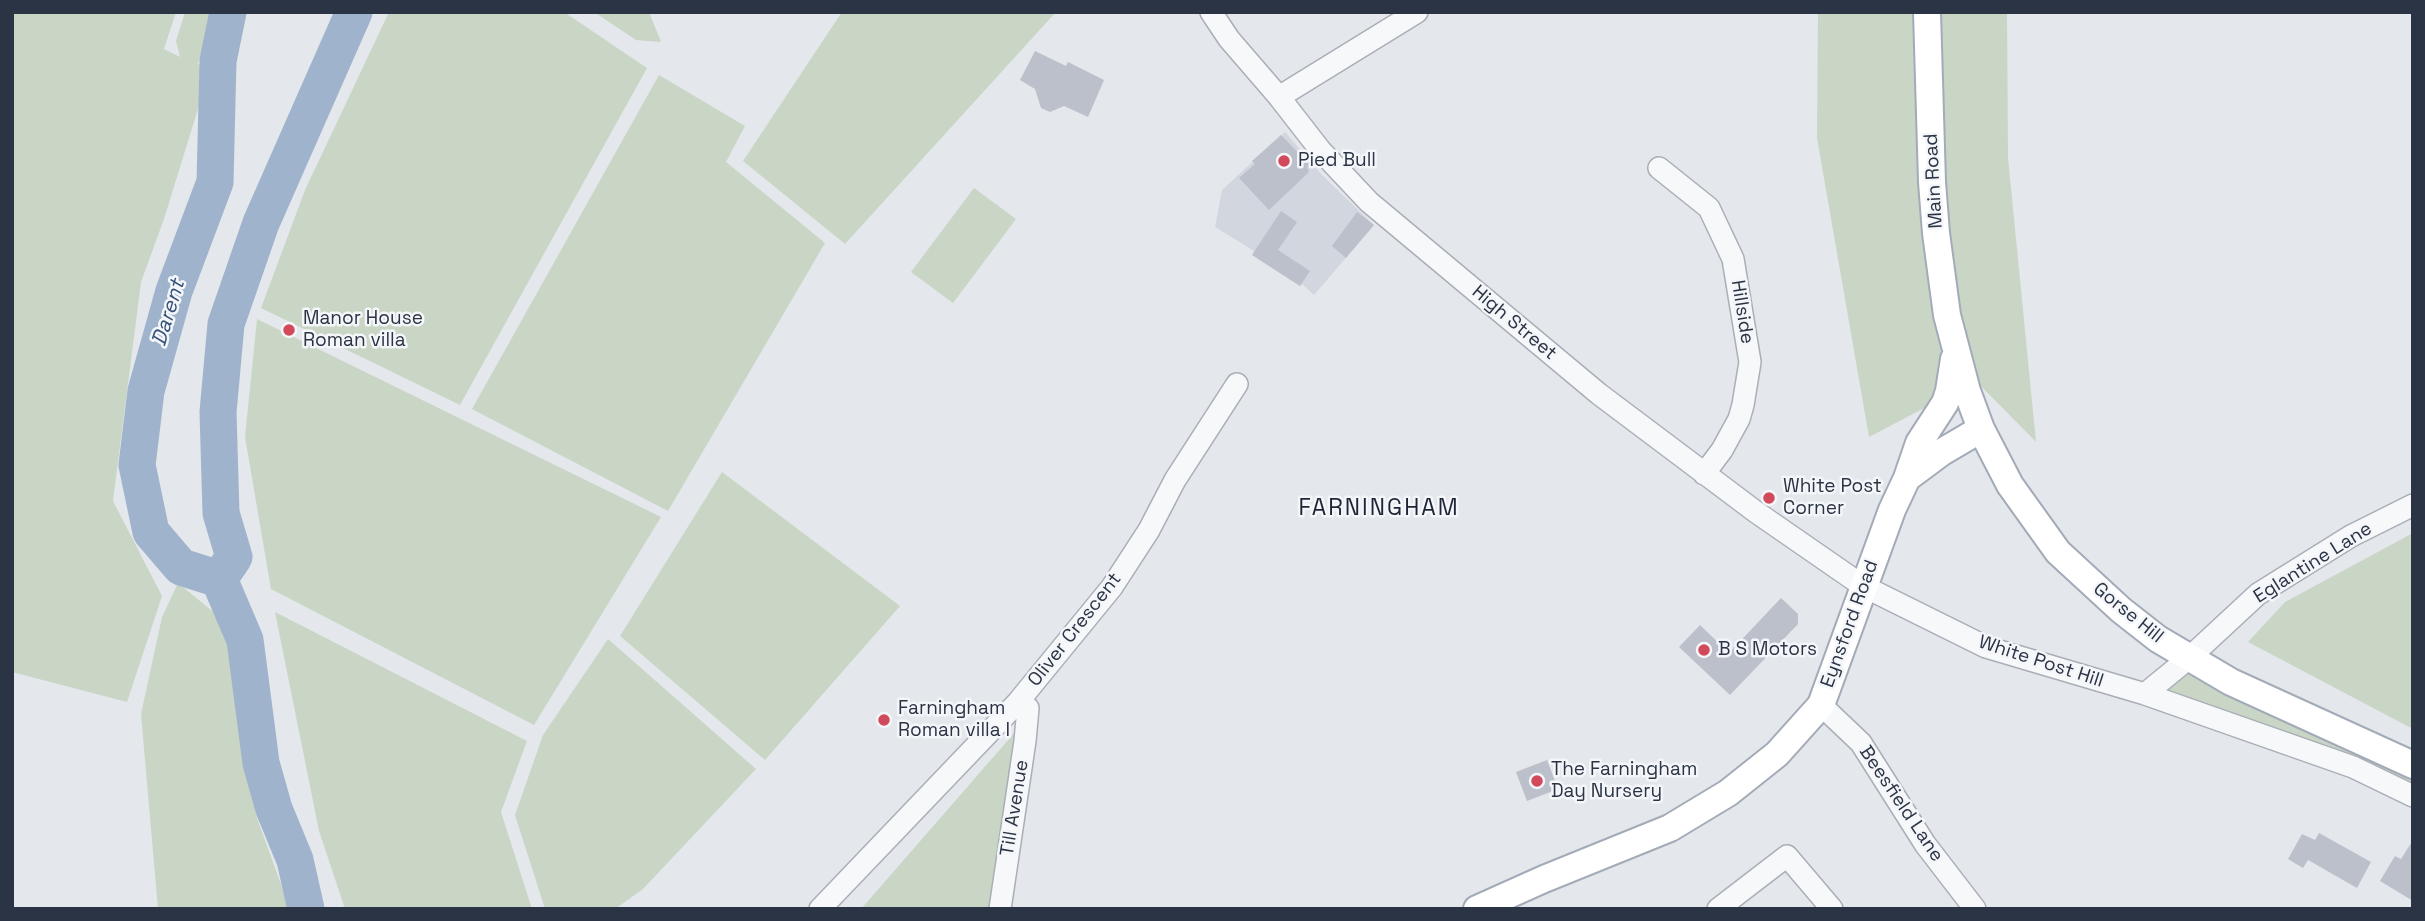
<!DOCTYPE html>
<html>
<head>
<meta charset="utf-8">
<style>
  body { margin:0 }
  #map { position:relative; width:2425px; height:921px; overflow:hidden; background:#e4e7ec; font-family:"Space Grotesk",sans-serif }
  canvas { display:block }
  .frame { position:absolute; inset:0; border:14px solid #2b3445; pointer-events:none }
</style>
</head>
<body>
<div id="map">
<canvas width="2425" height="921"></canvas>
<div class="frame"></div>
</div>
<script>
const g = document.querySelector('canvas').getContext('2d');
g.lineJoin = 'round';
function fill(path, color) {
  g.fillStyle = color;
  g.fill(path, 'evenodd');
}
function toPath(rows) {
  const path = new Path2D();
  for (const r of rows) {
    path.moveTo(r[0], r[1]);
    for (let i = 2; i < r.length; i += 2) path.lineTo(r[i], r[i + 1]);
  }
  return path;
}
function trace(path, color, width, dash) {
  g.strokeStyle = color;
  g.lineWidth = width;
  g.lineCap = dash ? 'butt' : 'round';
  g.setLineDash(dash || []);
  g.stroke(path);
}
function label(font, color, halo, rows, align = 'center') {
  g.font = font + ' "Space Grotesk",sans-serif';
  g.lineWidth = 5;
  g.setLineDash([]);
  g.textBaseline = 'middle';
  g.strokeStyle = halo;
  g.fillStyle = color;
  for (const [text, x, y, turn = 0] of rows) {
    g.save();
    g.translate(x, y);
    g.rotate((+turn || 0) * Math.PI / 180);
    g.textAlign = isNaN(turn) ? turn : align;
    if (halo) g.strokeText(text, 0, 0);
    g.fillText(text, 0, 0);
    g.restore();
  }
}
const built = toPath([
  [1285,132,1322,175,1374,225,1314,295,1302,284,1300,286,1252,255,1254,251,1215,227,1222,190]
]);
const green = toPath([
  [12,12,176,12,164,49,180,57,176,41,185,12,212,12,198,64,210,70,164,219,141,282,113,501,162,596,127,702,12,672],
  [389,12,564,12,647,68,460,405,261,308,305,190],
  [594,12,649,12,661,42,636,40],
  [842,12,1056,12,845,244,743,161],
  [1818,12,2007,12,2008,158,2036,442,1976,381,1869,437,1817,138],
  [659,75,745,126,726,162,825,243,668,511,472,409],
  [974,188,1016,219,953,303,911,272],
  [257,319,661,517,534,725,271,589,245,437],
  [722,472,900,606,765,760,620,636],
  [2413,533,2413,729,2248,642,2285,602],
  [178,583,222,619,235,683,257,818,290,909,158,909,141,714,162,617],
  [275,612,527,741,501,812,532,909,345,909,319,831],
  [608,639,756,769,643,889,615,909,545,909,515,815,543,735],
  [2180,657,2413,772,2413,794,2146,695],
  [1023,723,1002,909,861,909]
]);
const river = toPath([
  [228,12,218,61,215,182,174,291,146,391,137,465,151,532,181,567,219,579,245,640,261,763,274,809,295,860,306,909],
  [219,579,234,557,221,513,218,412,226,324,261,223,354,12]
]);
const building = toPath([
  [1035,51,1066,66,1068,62,1104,80,1088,117,1064,106,1050,112,1041,108,1035,89,1020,80],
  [1281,135,1310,165,1307,167,1309,172,1269,210,1239,178,1255,164,1252,161],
  [1281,211,1297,222,1278,250,1310,271,1300,286,1252,255],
  [1357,212,1374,225,1346,258,1332,246],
  [1781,598,1798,614,1798,624,1730,695,1679,647,1700,625,1729,653],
  [1547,760,1558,789,1527,801,1516,772],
  [2319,833,2371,862,2357,888,2308,860,2303,868,2288,859,2302,834,2315,840],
  [2413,840,2413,901,2380,881,2395,856,2401,859]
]);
const minor = toPath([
  [1211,12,1229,39,1279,97,1321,151,1369,202,1599,394,1756,512,1863,586,1986,647,2145,694,2353,767,2413,796],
  [1279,97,1417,12],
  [1659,168,1709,208,1733,259,1750,362,1743,405,1739,419,1722,450,1704,474],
  [2145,694,2189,658,2258,594,2351,536,2413,505],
  [1821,705,1861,743,1925,844,1975,909],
  [820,909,1018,702,1112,587,1149,530,1175,480,1237,384],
  [1000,909,1025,741,1028,708],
  [1718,909,1787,856,1832,909]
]);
const major = toPath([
  [1927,12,1932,182,1936,233,1947,315,1967,391,1981,429,2010,485,2058,552,2121,610,2158,639,2231,682,2413,765],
  [1907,478,1942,452,1981,429],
  [1477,909,1544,879,1670,828,1728,793,1777,754,1821,705,1892,510,1907,478,1919,443,1945,403,1949,391,1954,359]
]);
const markers = [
  [1284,161,7,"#d1495b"],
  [289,330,7,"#d1495b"],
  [1769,498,7,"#d1495b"],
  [1704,650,7,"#d1495b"],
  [884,720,7,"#d1495b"],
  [1537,781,7,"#d1495b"]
];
const poiNames = [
  ["Pied Bull",1298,161],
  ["Manor House",303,319],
  ["Roman villa",303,341],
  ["White Post",1783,487],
  ["Corner",1783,509],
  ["B S Motors",1718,650],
  ["Farningham",898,709],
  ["Roman villa I",898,731],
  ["The Farningham",1551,770],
  ["Day Nursery",1551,792]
];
const streetNames = [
  ["Main Road",1934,181,-93],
  ["Hillside",1742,312,81],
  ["High Street",1514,323,40],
  ["Eglantine Lane",2313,563,-32],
  ["Gorse Hill",2128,613,39],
  ["Eynsford Road",1850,624,-70],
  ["Oliver Crescent",1075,630,-52],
  ["White Post Hill",2041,662,18],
  ["Beesfield Lane",1901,804,56],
  ["Till Avenue",1015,808,-81]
];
const waterNames = [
  ["Darent",169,313,-73]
];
const quarterNames = [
  ["FARNINGHAM",1379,509]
];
fill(built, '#d2d6de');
fill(green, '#c9d6c5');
trace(river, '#9fb4cc', 37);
fill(building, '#bbc0ca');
trace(minor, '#a9aeb7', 24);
trace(major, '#a3abb8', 30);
trace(minor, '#f7f8fa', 21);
trace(major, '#fff', 26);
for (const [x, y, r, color] of markers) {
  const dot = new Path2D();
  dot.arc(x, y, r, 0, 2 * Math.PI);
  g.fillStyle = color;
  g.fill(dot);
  trace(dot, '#f4f6f9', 2.5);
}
label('19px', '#2b3445', '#f4f6f9', poiNames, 'left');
label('19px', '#2b3445', '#f4f6f9', streetNames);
label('italic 21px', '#34527a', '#f4f6f9', waterNames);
g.letterSpacing = '2px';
label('23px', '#1d2536', '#f4f6f9', quarterNames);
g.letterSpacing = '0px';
</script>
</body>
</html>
